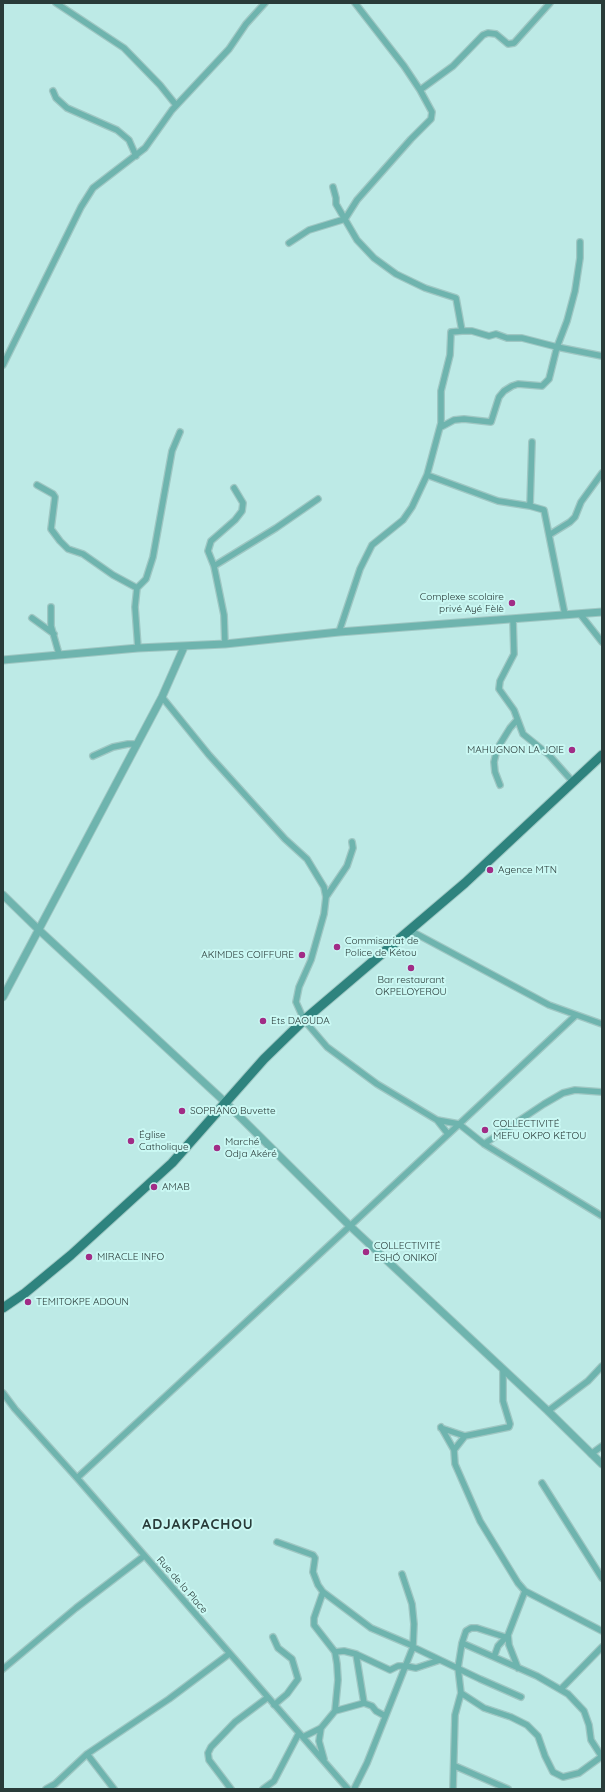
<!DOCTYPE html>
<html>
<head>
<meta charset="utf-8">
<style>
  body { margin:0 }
  #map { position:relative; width:605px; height:1792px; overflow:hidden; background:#bdeae6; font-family:Quicksand,sans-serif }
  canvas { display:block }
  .frame { position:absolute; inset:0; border:4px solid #293b39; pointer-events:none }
</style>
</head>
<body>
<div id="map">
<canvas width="605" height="1792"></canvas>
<div class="frame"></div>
</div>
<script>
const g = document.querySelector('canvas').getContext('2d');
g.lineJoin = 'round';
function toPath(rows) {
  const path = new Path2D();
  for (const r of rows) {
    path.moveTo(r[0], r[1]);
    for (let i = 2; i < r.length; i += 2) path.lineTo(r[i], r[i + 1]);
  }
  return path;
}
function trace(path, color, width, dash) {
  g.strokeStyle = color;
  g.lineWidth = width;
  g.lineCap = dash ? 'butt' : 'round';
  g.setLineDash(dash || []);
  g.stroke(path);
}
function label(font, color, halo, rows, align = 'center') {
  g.font = font + ' Quicksand,sans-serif';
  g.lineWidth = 4;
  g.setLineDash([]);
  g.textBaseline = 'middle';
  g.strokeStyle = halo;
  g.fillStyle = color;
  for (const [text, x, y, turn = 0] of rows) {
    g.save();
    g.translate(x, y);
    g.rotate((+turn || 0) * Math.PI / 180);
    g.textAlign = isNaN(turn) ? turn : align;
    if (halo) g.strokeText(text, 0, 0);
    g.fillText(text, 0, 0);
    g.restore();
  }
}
const minor = toPath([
  [56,3,124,48,160,85,176,105],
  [355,3,404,66,420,90],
  [53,91,56,98,67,108,117,130,129,140,136,156],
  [333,187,336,198,336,204,357,240,374,258,396,274,425,288,456,298,462,331,472,331,489,336,496,334,507,338,522,338,557,347,602,356],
  [289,243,309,230,345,219,357,200,411,139,431,119,432,112,420,90,453,66,483,35,488,33,496,34,508,44,514,43,550,3],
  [3,365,81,207,93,188,145,148,172,110,229,49,246,24,265,3],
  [441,427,454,420,464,419,491,422,499,397,504,391,512,386,518,384,542,386,549,379,557,347,567,321,575,291,580,258,580,242],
  [532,442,530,506,544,510,549,535],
  [427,475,441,423,441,391,450,355,451,332,462,331],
  [37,485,53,494,55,497,51,529,60,541,68,549,83,554,113,575,137,588],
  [214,566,208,551,211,541,235,520,242,511,243,503,234,488],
  [51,607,51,626,59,654],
  [580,614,602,642],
  [565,615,549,535,570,522,575,517,581,502,602,473],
  [32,618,54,634],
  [513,619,514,654,500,681,499,689,514,710,523,734,549,755,573,782],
  [339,632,360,569,372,545,403,520,412,507,427,475,498,501,530,506],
  [225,644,224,615,214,566,276,528,318,499],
  [138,648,135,607,137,588,146,579,153,557,172,451,180,432],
  [162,697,209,755,285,839,307,859,324,887,326,897,324,914,311,960,299,987,296,1002,304,1020,327,1047,377,1084,437,1120,459,1124,484,1144,602,1216],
  [93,756,113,747,128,744,137,744],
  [500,785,495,772,494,762,497,749,510,728,517,720],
  [326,897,347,866,353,848,352,842],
  [411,931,549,1005,602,1024],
  [437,1120,448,1134],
  [484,1144,544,1104,563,1093,575,1090,602,1092],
  [503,1370,503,1401,510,1424,509,1427,465,1436,454,1450,455,1464,480,1521,518,1583,525,1591,602,1631],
  [3,1393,15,1409,77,1478,348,1789],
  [548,1411,588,1381,602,1366],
  [441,1427,454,1450],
  [441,1428,465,1436],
  [591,1454,602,1446],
  [77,1478,350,1226,575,1016],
  [542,1483,602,1578],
  [277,1542,313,1555,315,1558,313,1572,318,1585,323,1592,314,1618,314,1625,335,1652,337,1664,338,1680,335,1711,321,1728,303,1737],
  [323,1592,371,1628,411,1645],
  [273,1637,278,1648,292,1659,298,1679,287,1694,274,1705],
  [462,1643,466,1631,471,1628,477,1628,505,1637],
  [413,1647,480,1679,521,1697],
  [335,1652,344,1651,356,1654,390,1670,398,1666,406,1666,416,1668,440,1660],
  [356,1654,364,1703,372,1706,376,1711,385,1716],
  [494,1657,498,1646,507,1636],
  [518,1668,509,1645,508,1635,525,1591],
  [3,1669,76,1608,144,1556],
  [561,1689,602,1647],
  [461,1693,484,1708,511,1717,527,1725,538,1736,545,1756,553,1772,563,1777,579,1773,601,1757],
  [335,1711,364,1703],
  [321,1728,319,1741,324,1759],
  [87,1754,114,1789],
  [455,1766,508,1789],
  [46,1789,55,1784,87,1754,169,1699,229,1654],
  [231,1789,209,1760,208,1753,211,1747,235,1722,267,1698],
  [263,1789,274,1781,299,1733],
  [354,1789,367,1763,413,1647,414,1624,412,1604,402,1574],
  [453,1789,455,1715,461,1693,458,1668,462,1643,537,1676,568,1694,584,1711,589,1725,591,1740,602,1757]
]);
const tertiary = toPath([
  [3,660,138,648,225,644,339,632,602,612],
  [3,895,39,930,225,1102,350,1226,548,1411,602,1464],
  [3,997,162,697,184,647]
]);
const primary = toPath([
  [3,1308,25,1293,71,1255,172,1163,264,1059,304,1020,465,883,602,755]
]);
const markers = [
  [512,603,4,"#a12c86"],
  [572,750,4,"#a12c86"],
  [490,870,4,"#a12c86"],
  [337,947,4,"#a12c86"],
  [302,955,4,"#a12c86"],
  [411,968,4,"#a12c86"],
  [263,1021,4,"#a12c86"],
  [182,1111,4,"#a12c86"],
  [485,1130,4,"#a12c86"],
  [131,1141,4,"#a12c86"],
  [217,1148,4,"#a12c86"],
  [154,1187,4,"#a12c86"],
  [366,1252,4,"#a12c86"],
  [89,1257,4,"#a12c86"],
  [28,1302,4,"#a12c86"]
];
const poiNames = [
  ["Complexe scolaire",504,597,"right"],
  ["privé Ayé Fèlè",504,609,"right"],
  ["MAHUGNON LA JOIE",564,750,"right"],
  ["Agence MTN",498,870],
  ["Commisariat de",345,941],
  ["Police de Kétou",345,953],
  ["AKIMDES COIFFURE",294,955,"right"],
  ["Bar restaurant",411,980,"center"],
  ["OKPELOYEROU",411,992,"center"],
  ["Ets DAOUDA",271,1021],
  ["SOPRANO Buvette",190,1111],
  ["COLLECTIVITÉ",493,1124],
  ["MEFU OKPO KÉTOU",493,1136],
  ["Église",139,1135],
  ["Catholique",139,1147],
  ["Marché",225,1142],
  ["Odja Akéré",225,1154],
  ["AMAB",162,1187],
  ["COLLECTIVITÉ",374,1246],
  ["ESHÓ ONIKOÏ",374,1258],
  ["MIRACLE INFO",97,1257],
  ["TEMITOKPE ADOUN",36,1302]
];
const streetNames = [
  ["Rue de la Place",182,1585,49]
];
const districtNames = [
  ["ADJAKPACHOU",198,1525]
];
trace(minor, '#9fc7c3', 8);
trace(tertiary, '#9fc7c3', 9);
trace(primary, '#9fc7c3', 11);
trace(minor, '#6eb4ae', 5.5);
trace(tertiary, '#6eb4ae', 7);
trace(primary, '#2e837e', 9);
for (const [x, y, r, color] of markers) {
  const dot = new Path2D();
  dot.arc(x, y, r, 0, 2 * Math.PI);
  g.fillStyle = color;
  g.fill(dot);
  trace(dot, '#caf8f3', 1.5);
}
label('10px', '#293b39', '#caf8f3', poiNames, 'left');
label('10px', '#293b39', '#caf8f3', streetNames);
g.letterSpacing = '1px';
label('bold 14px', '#293b39', '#caf8f3', districtNames);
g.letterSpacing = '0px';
</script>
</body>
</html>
